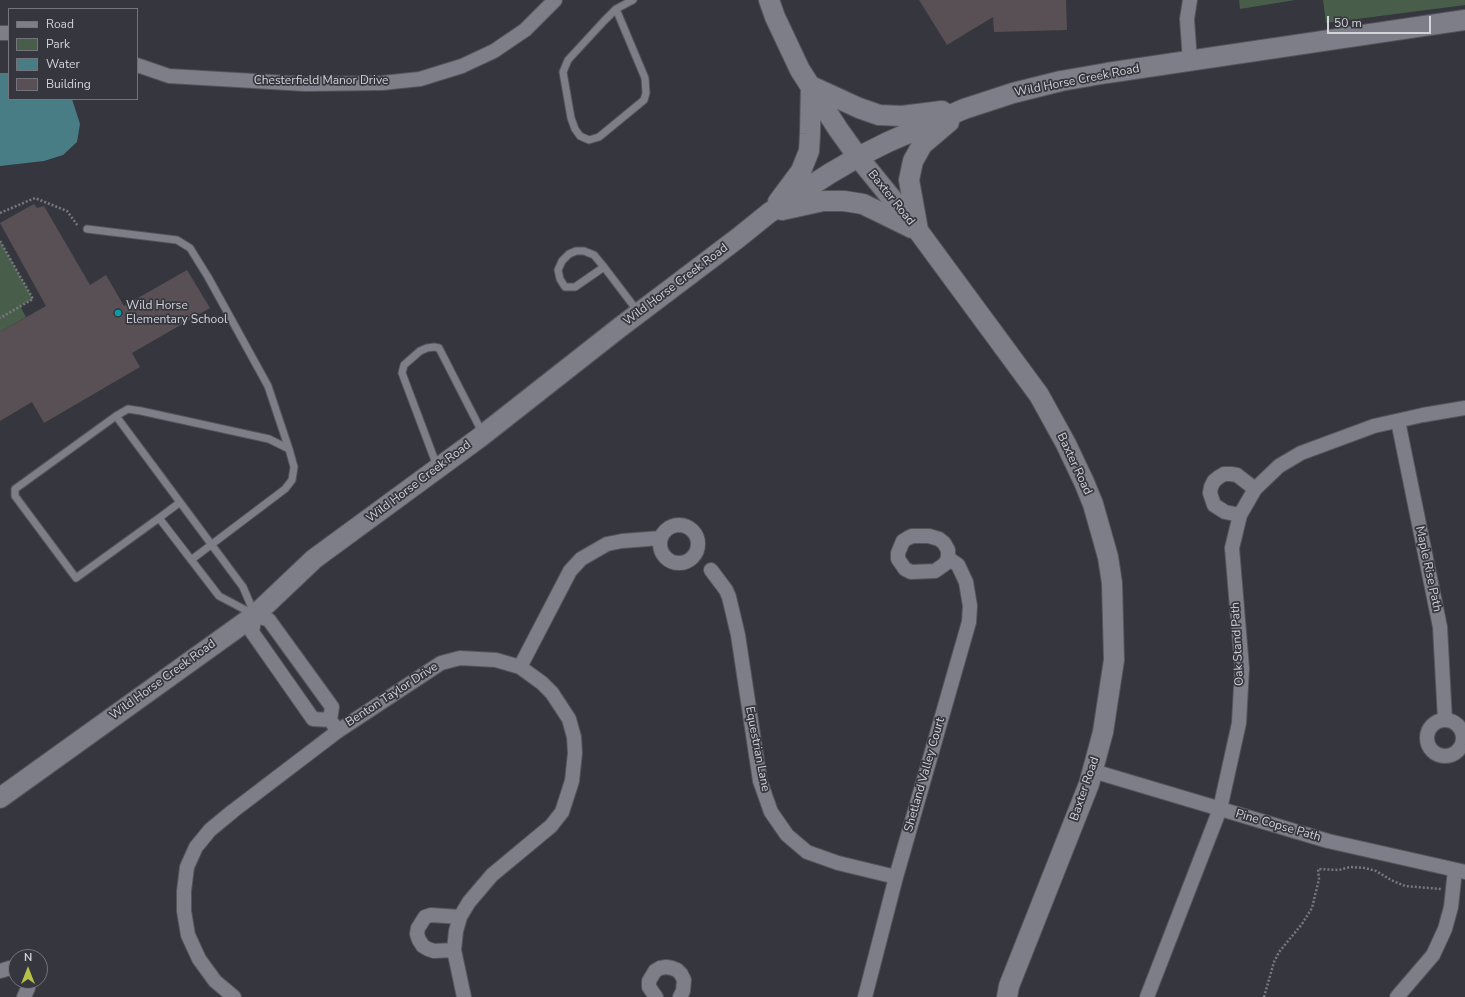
<!DOCTYPE html>
<html>
<head>
<meta charset="utf-8">
<style>
  body { margin:0 }
  #map { position:relative; width:1465px; height:997px; overflow:hidden; background:#35363e; font-family:"Nunito Sans",sans-serif }
  canvas { display:block }
  .legend { position:absolute; left:8px; top:8px; width:130px; height:92px; box-sizing:border-box; background:#35363e; border:1px solid #74757c; margin:0; padding:5px 7px; list-style:none; font-size:12px; color:#d3d4d9 }
  .legend li { display:flex; align-items:center; gap:8px; height:20px }
  .legend b { width:20px; border:1px solid #74757c }
  .north { position:absolute; left:8px; top:949px; width:40px; height:40px; box-sizing:border-box; background:#35363e; border:1px solid #74757c; border-radius:50%; rotate:0deg; font-size:11px; font-weight:700; line-height:16px; text-align:center; color:#d3d4d9 }
  .north::after { content:''; display:block; margin:auto; width:14px; height:18px; background:#b8c147; clip-path:polygon(50% 0,100% 100%,50% 72%,0 100%) }
  .scale { position:absolute; left:1327px; top:16px; width:104px; height:18px; box-sizing:border-box; border:2px solid #d3d4d9; border-top:0; padding-left:5px; font-size:12px; line-height:14px; white-space:nowrap; color:#d3d4d9; -webkit-text-stroke:3px #35363e; paint-order:stroke }
</style>
</head>
<body>
<div id="map">
<canvas width="1465" height="997"></canvas>
<ul class="legend">
<li><b style="height:5px;background:#7d7e87"></b>Road</li>
<li><b style="height:11px;background:#485e4a"></b>Park</li>
<li><b style="height:11px;background:#497d85"></b>Water</li>
<li><b style="height:11px;background:#595055"></b>Building</li>
</ul>
<div class="north">N</div>
<div class="scale">50 m</div>
</div>
<script>
const g = document.querySelector('canvas').getContext('2d');
g.lineJoin = 'round';
function fill(path, color) {
  g.fillStyle = color;
  g.fill(path, 'evenodd');
}
function toPath(rows) {
  const path = new Path2D();
  for (const r of rows) {
    if (r.length === 3) {
      path.moveTo(r[0] + r[2], r[1]);
      path.arc(r[0], r[1], r[2], 0, 2 * Math.PI);
      continue;
    }
    path.moveTo(r[0], r[1]);
    for (let i = 2; i < r.length; i += 2) path.lineTo(r[i], r[i + 1]);
  }
  return path;
}
function trace(path, color, width, dash) {
  g.strokeStyle = color;
  g.lineWidth = width;
  g.lineCap = dash ? 'butt' : 'round';
  g.setLineDash(dash || []);
  g.stroke(path);
}
function label(font, color, halo, rows, align = 'center') {
  g.font = font + ' "Nunito Sans",sans-serif';
  g.lineWidth = 3.5;
  g.setLineDash([]);
  g.textBaseline = 'middle';
  g.strokeStyle = halo;
  g.fillStyle = color;
  for (const [text, x, y, turn = 0] of rows) {
    g.save();
    g.translate(x, y);
    g.rotate((+turn || 0) * Math.PI / 180);
    g.textAlign = isNaN(turn) ? turn : align;
    if (halo) g.strokeText(text, 0, 0);
    g.fillText(text, 0, 0);
    g.restore();
  }
}
const green = toPath([
  [1239,0,1295,0,1240,9],
  [1323,0,1465,0,1465,5,1326,23],
  [0,241,33,299,20,306,26,317,0,332]
]);
const water = toPath([
  [0,73,9,73,9,99,72,99,80,124,77,142,63,155,44,161,0,166]
]);
const building = toPath([
  [919,0,1066,0,1067,30,994,32,993,17,947,45],
  [34,204,37,208,44,206,90,285,106,275,124,306,187,270,210,308,132,353,140,367,44,423,32,402,0,421,0,332,46,306,0,223]
]);
const path = toPath([
  [0,213,35,198,67,211,78,226],
  [0,241,33,299,0,318],
  [1264,997,1274,962,1279,952,1302,924,1312,908,1319,879,1318,869,1339,870,1350,867,1365,868,1376,871,1391,880,1405,886,1441,889]
]);
const service = toPath([
  [616,9,645,78,646,93,644,100,599,137,589,140,580,136,575,129,571,118,563,72,568,60,604,21,616,9,633,0],
  [87,229,177,240,190,248,208,277,268,386,289,449],
  [604,267,575,287,565,287,560,279,558,270,562,261,569,254,576,251,584,251,594,255,604,267,639,313],
  [116,416,243,587,255,615,219,596,159,518,76,578,15,496,15,489,116,416],
  [116,416,128,409,141,411,269,439,289,449,294,467,292,480,285,489,191,560],
  [437,466,402,373,404,365,420,351,427,348,434,347,439,348,483,434],
  [159,518,179,503]
]);
const minor = toPath([
  [0,33,9,33],
  [1190,61,1187,19,1190,0],
  [137,65,169,76,305,84,382,83,420,79,462,66,494,51,525,30,555,0],
  [1398,421,1440,627,1445,720],
  [1240,515,1225,512,1214,505,1210,493,1211,487,1214,481,1219,477,1224,474,1231,474,1237,475,1255,489],
  [679,544,19],
  [912,536,929,536,939,539,944,543,948,550,948,558,945,564,935,571,911,572,905,569,898,559,898,553,903,541,908,538,912,536],
  [711,570,726,590,729,597,738,635,760,781,771,812,787,835,807,852,838,863,896,877],
  [520,667,570,571,581,559,607,544,622,541,661,538],
  [1445,738,18],
  [330,720,313,719,252,632,255,615,269,620,332,707,330,720,338,731],
  [1093,771,1328,841,1465,872],
  [454,950,434,951,428,949,423,946,419,940,417,934,418,928,425,917,431,915,460,917],
  [0,971,10,968,16,969],
  [24,997,28,988,27,981],
  [234,997,215,981,199,959,188,935,184,911,184,891,187,867,196,847,210,830,233,811,338,731,441,663,460,658,496,660,520,667,542,683,552,693,569,719,574,737,575,753,572,781,562,812,551,826,492,875,469,902,460,917,456,931,454,950,464,997],
  [656,997,649,987,649,981,655,971,660,968,666,967,672,968,677,970,681,974,684,980,683,991,680,997],
  [865,997,896,877,969,622,970,606,966,582,958,565,948,558],
  [1147,997,1220,809,1239,723,1242,668,1232,548,1240,515,1255,489,1279,466,1301,453,1374,426,1423,415,1465,408],
  [1397,997,1433,955,1445,929,1451,907,1455,870]
]);
const secondary = toPath([
  [769,0,775,17,800,70,838,129,858,157,919,232,1039,395,1066,444,1084,482,1093,504,1108,557,1112,583,1114,660,1103,732,1089,784,1009,986,1007,997],
  [811,86,859,108,879,115,902,116,942,111],
  [778,202,801,171,809,151,810,134,811,86],
  [782,210,823,201,844,201,863,204,912,228],
  [918,230,909,180,913,161,922,145,949,122],
  [0,798,255,615,314,559,479,438,619,328,738,238,769,213,829,174,858,157,888,142,964,109,1013,93,1061,81,1107,73,1465,20]
]);
const markers = [
  [118,313,4,"#0f9aa8"]
];
const streetNames = [
  ["Chesterfield Manor Drive",321,81],
  ["Wild Horse Creek Road",1077,81,-11],
  ["Baxter Road",891,198,51],
  ["Wild Horse Creek Road",676,285,-37],
  ["Baxter Road",1074,464,65],
  ["Wild Horse Creek Road",419,482,-37],
  ["Maple Rise Path",1428,569,78],
  ["Oak Stand Path",1238,644,-93],
  ["Wild Horse Creek Road",163,680,-36],
  ["Benton Taylor Drive",392,695,-33],
  ["Equestrian Lane",757,749,79],
  ["Shetland Valley Court",925,775,-74],
  ["Baxter Road",1085,789,-71],
  ["Pine Copse Path",1278,826,16]
];
const poiNames = [
  ["Wild Horse",126,306],
  ["Elementary School",126,320]
];
fill(green, '#485e4a');
fill(water, '#497d85');
fill(building, '#595055');
trace(service, '#54555b', 9);
trace(minor, '#54555b', 16);
trace(secondary, '#54555b', 22);
trace(path, '#787980', 2.5, [2, 2]);
trace(service, '#7d7e87', 7);
trace(minor, '#7d7e87', 14);
trace(secondary, '#7d7e87', 20);
for (const [x, y, r, color] of markers) {
  const dot = new Path2D();
  dot.arc(x, y, r, 0, 2 * Math.PI);
  g.fillStyle = color;
  g.fill(dot);
  trace(dot, '#35363e', 1.5);
}
label('12px', '#d3d4d9', '#35363e', streetNames);
label('12px', '#d3d4d9', '#35363e', poiNames, 'left');
</script>
</body>
</html>
